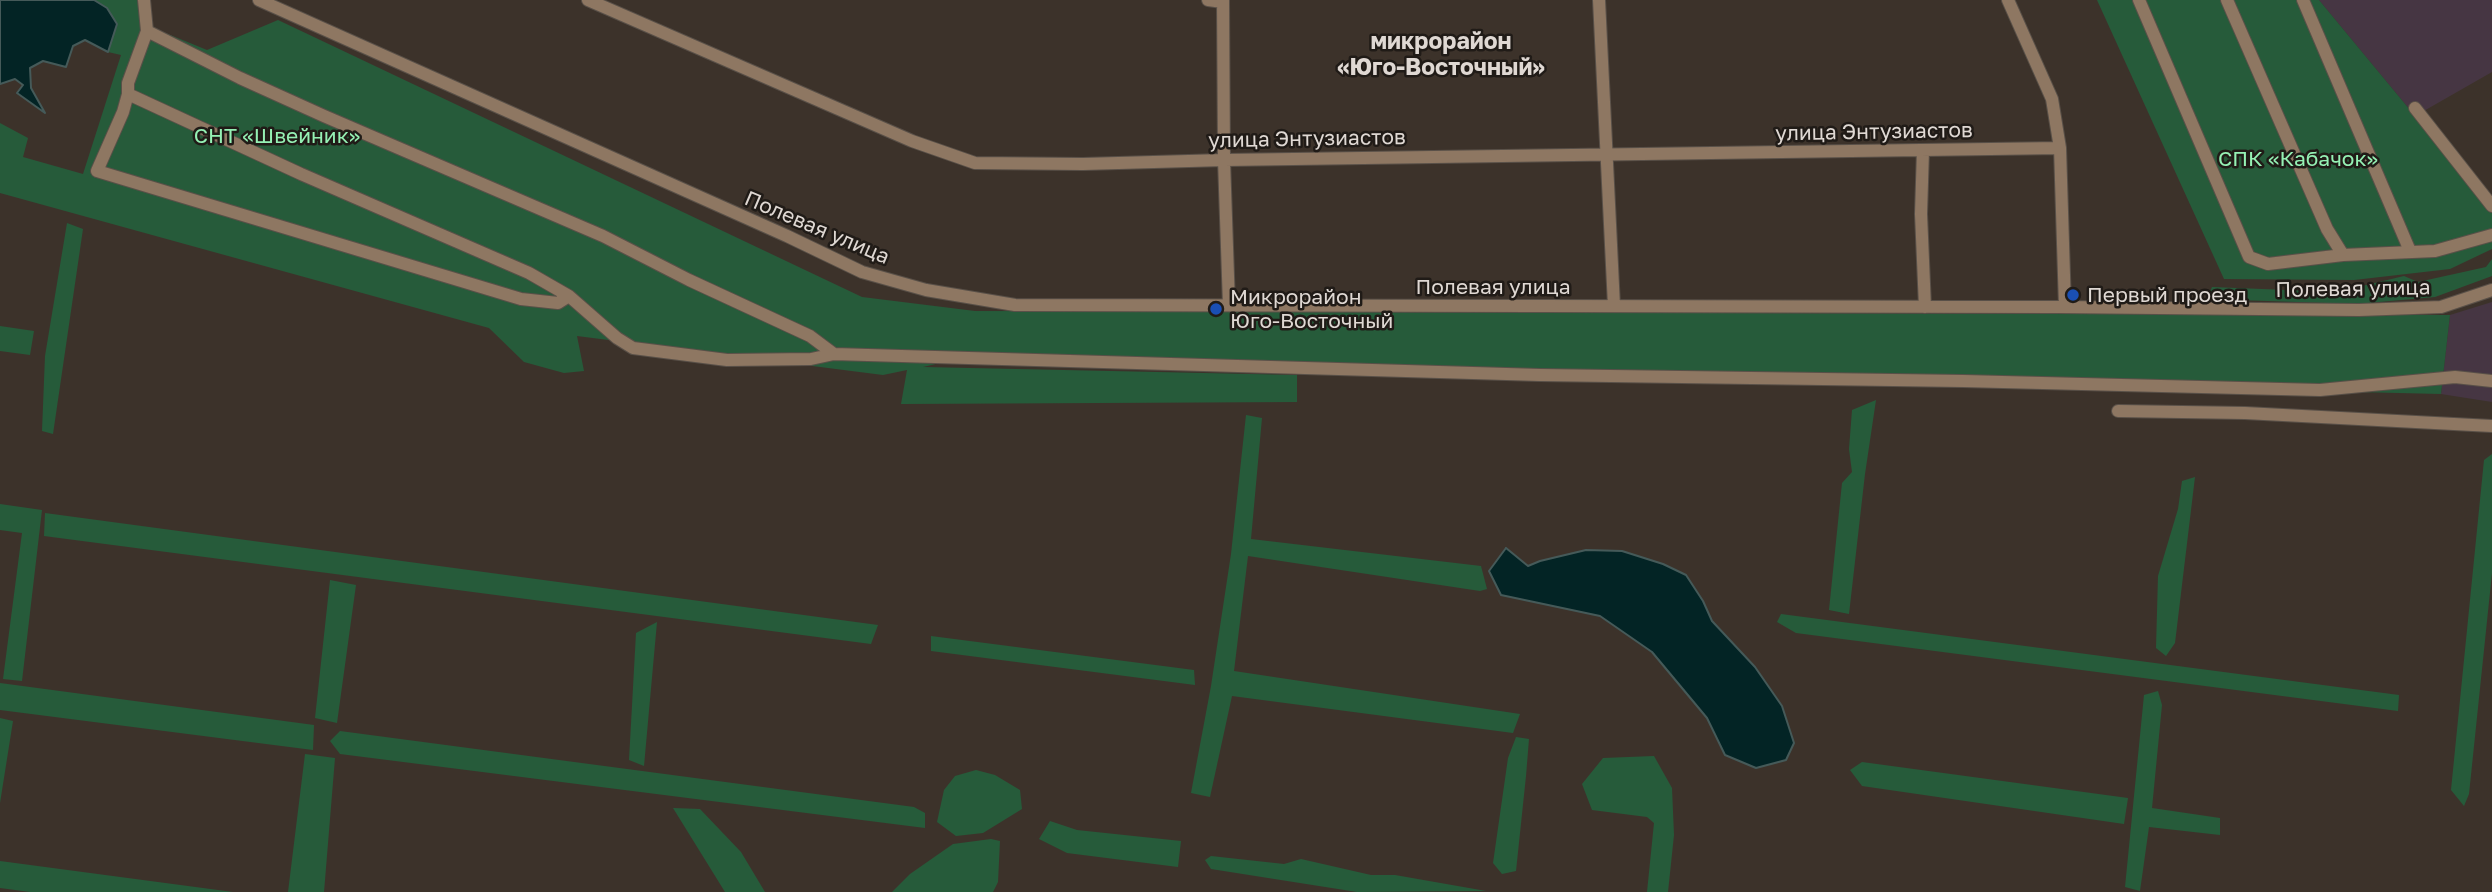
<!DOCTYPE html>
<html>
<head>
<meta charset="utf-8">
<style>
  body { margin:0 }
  canvas { display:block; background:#3c322a }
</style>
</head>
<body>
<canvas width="2492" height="892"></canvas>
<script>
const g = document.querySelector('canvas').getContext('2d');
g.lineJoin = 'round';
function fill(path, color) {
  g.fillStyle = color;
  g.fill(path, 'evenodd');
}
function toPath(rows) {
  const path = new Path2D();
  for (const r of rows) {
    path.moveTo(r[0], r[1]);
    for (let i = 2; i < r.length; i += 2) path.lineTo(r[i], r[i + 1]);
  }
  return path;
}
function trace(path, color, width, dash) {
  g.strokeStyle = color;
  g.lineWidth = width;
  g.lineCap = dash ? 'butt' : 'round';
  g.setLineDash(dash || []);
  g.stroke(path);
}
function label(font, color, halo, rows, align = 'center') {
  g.font = font + ' "Golos Text",sans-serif';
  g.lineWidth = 5;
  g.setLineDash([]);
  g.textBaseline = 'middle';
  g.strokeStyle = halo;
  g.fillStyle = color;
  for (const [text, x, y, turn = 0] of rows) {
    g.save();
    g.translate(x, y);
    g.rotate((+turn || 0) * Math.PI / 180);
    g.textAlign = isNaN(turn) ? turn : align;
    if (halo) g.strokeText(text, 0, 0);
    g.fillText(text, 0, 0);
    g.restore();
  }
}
const industrial = toPath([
  [2319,0,2492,0,2492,72,2415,116],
  [2492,302,2492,402,2441,394,2450,315]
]);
const green = toPath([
  [94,0,138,0,141,23,207,50,278,20,862,297,975,311,2450,315,2441,394,957,359,923,367,1297,375,1297,402,901,404,907,370,883,375,577,336,584,371,564,373,524,362,489,328,0,193,0,123,28,138,23,157,83,174,121,55,108,52,116,24,107,8],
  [2097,0,2319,0,2415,116,2492,202,2492,249,2450,269,2354,280,2224,279],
  [67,223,83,229,53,434,42,431,45,356],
  [2492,259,2492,276,2435,297,2357,304,2207,299,2212,287,2337,292,2404,276,2418,282,2486,267],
  [0,326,34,331,30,355,0,351],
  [1876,400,1865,474,1849,614,1829,610,1842,483,1852,472,1849,449,1852,410],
  [1246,415,1262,418,1251,539,1481,566,1487,589,1480,591,1248,556,1234,671,1520,714,1513,733,1232,696,1210,797,1191,793,1211,686,1231,554],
  [2492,454,2492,573,2469,794,2464,806,2451,790,2484,460],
  [2195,477,2175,643,2166,656,2156,648,2158,576,2178,509,2182,481],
  [0,504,42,510,22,681,3,679,22,533,0,530],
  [45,513,878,625,871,644,44,536],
  [330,580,356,585,337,723,315,718],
  [1781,614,2399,695,2398,711,1796,633,1777,622],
  [657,622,644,766,629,760,636,633],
  [931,636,1194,670,1195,685,931,651],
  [0,683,314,725,313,750,0,710],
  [2158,691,2162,705,2152,808,2220,818,2220,835,2149,827,2140,891,2125,887,2144,695],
  [0,718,13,721,0,803],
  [340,731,914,807,925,813,925,828,340,754,330,741],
  [1516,737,1529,739,1526,776,1516,871,1502,874,1493,863,1508,758],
  [305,754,335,758,324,892,288,892],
  [1654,756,1672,788,1674,835,1668,892,1647,892,1654,823,1647,817,1592,810,1582,784,1603,758],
  [1862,762,2128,798,2124,824,1862,786,1850,770],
  [976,770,995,775,1020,790,1022,809,983,833,956,836,937,822,944,790,955,776],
  [673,808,700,809,741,852,765,892,725,892],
  [1050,821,1077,830,1181,841,1178,867,1067,853,1039,839],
  [991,839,1000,841,998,882,993,892,892,892,910,874,953,844],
  [1211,856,1284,864,1301,859,1371,875,1395,875,1486,891,1357,892,1211,869,1205,860],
  [0,861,233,892,30,892,0,888]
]);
const water = toPath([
  [0,0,94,0,107,8,117,24,108,52,85,40,73,46,66,67,43,61,30,68,31,88,45,113,17,93,23,85,15,79,0,84,0,0],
  [1506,548,1528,566,1540,561,1586,550,1622,551,1663,564,1686,575,1703,601,1712,621,1755,667,1782,706,1794,743,1786,760,1756,768,1725,755,1707,718,1652,652,1600,616,1501,595,1489,571,1506,548]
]);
const minor = toPath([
  [144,0,147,31,128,83,128,94,123,112,97,171,521,299,558,303,569,296],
  [259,0,787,236,862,272,926,290,1015,305,2058,307,2359,310,2441,307,2492,290],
  [588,0,912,141,975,163,1083,164,1224,160,2060,148],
  [1208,0,1223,2],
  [1223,0,1224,160,1229,305],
  [1599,0,1614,306],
  [2008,0,2052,99,2060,148,2065,307],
  [2139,0,2249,257,2268,264,2343,255,2435,251,2492,235],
  [2227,0,2327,229,2343,255],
  [2303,0,2410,251],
  [147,31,240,78,324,116,603,236,689,280,810,336,834,354,1540,375,1963,381,2320,390,2455,377,2492,381],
  [128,94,301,174,529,273,569,296,617,338,633,348,727,360,811,359,834,354],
  [2415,108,2492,206],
  [1923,150,1921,214,1925,307],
  [2118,411,2245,413,2492,426]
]);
const markers = [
  [2073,295,7,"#1a4fb4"],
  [1216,309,7,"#1a4fb4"]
];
const streetNames = [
  ["улица Энтузиастов",1874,132,-1],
  ["улица Энтузиастов",1307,139,-1],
  ["Полевая улица",817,228,23],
  ["Полевая улица",1493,287],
  ["Полевая улица",2353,289,-1]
];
const parkNames = [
  ["СНТ «Швейник»",277,136],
  ["СПК «Кабачок»",2298,159]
];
const poiNames = [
  ["Первый проезд",2087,295],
  ["Микрорайон",1230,297],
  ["Юго-Восточный",1230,321]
];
const neighbourhoodNames = [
  ["микрорайон",1441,42],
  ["«Юго-Восточный»",1441,68]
];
fill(industrial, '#463643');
fill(green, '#265b3a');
fill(water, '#032425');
trace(water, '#455a59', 2);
trace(minor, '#595048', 14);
trace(minor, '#8e7762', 12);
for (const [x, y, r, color] of markers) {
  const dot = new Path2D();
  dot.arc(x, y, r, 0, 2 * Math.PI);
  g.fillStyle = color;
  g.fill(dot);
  trace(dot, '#201b17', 2.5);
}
label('21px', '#dfd8d3', '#201b17', streetNames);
label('21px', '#95f1b4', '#201b17', parkNames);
label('21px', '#dfd8d3', '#201b17', poiNames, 'left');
label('bold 23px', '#dfd8d3', '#201b17', neighbourhoodNames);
</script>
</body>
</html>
